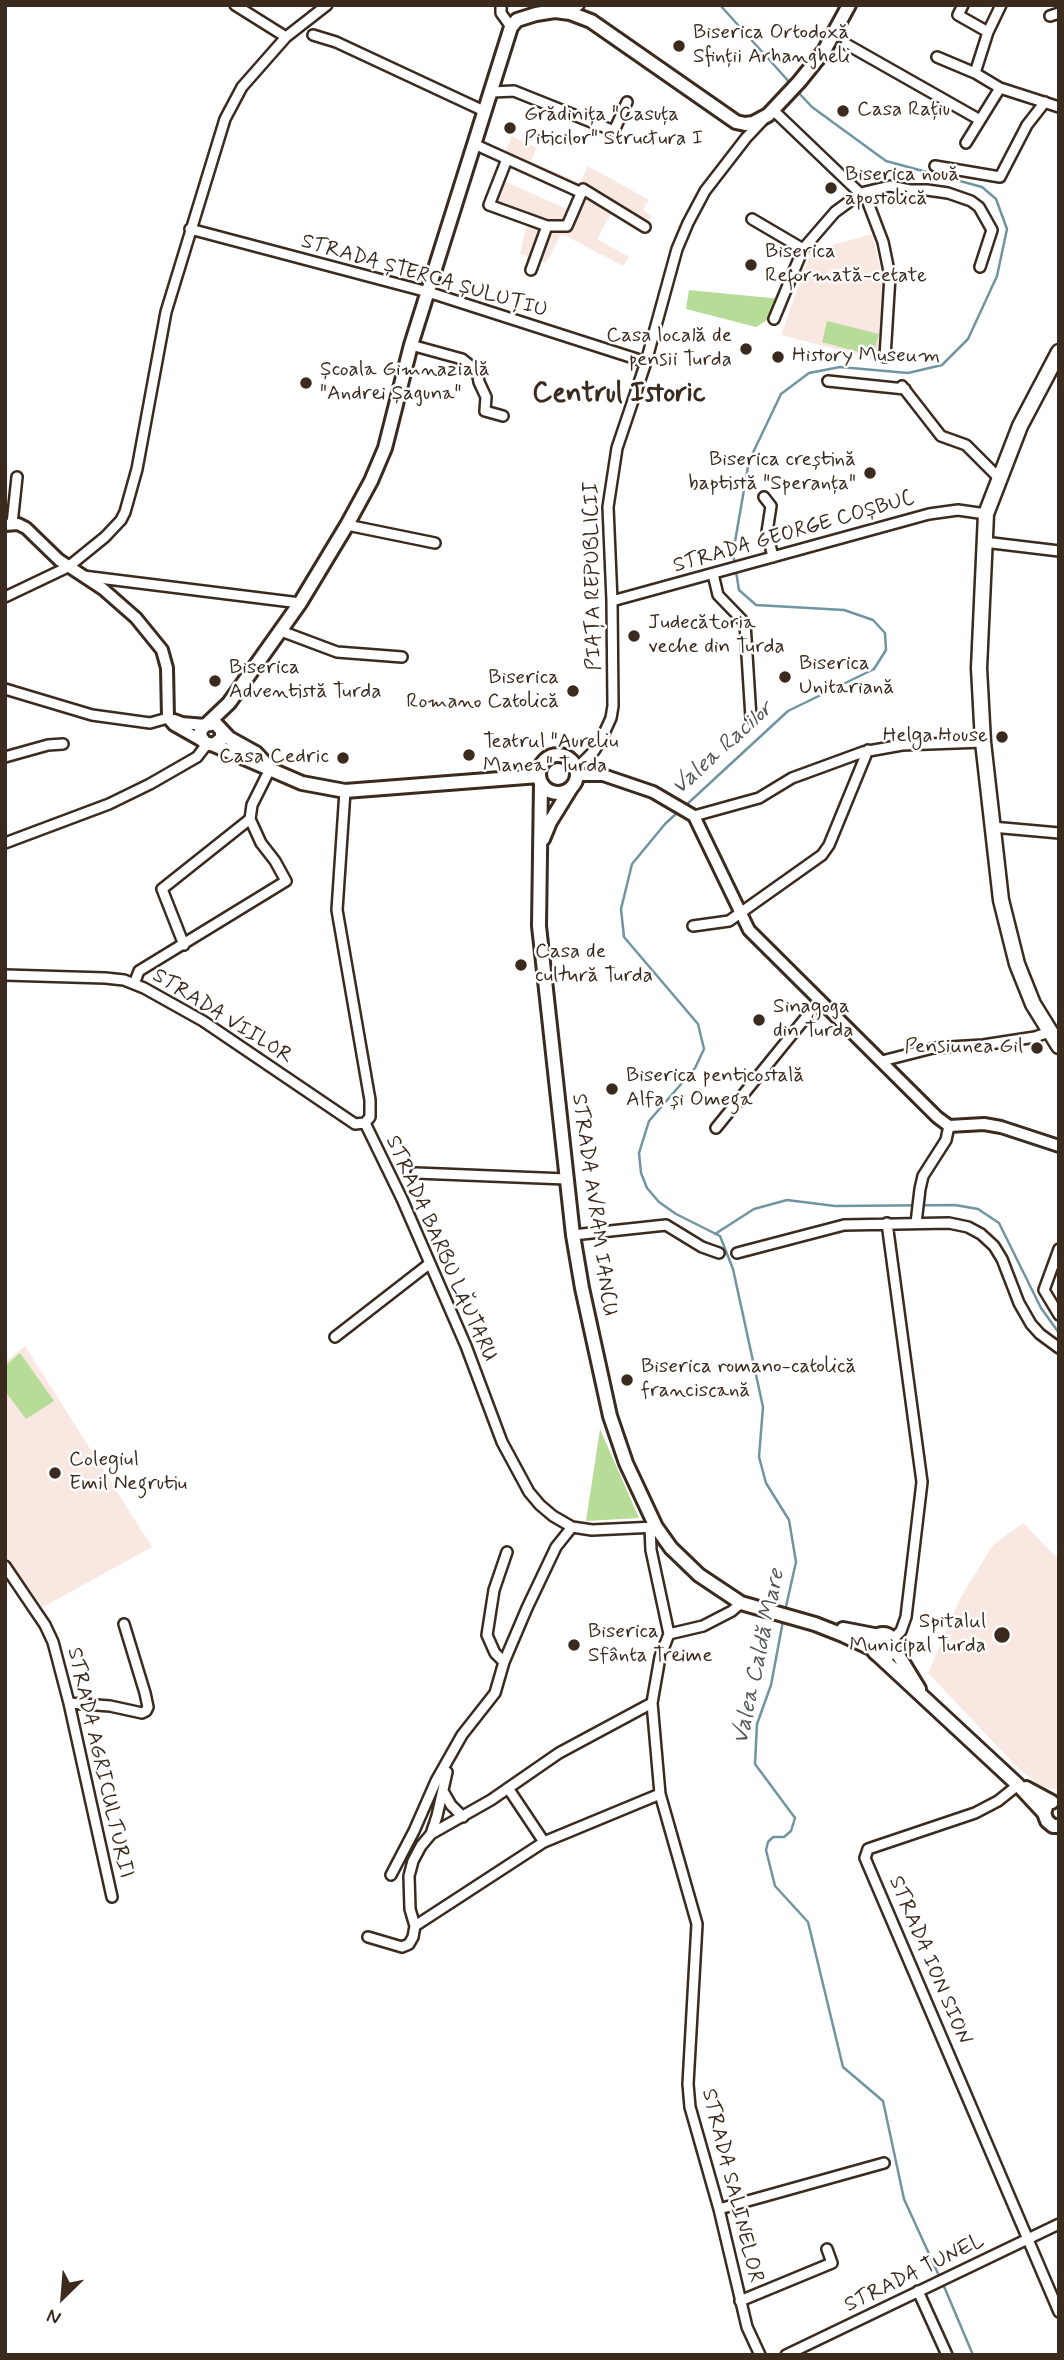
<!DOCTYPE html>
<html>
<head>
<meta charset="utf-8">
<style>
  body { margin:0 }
  #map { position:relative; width:1064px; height:2360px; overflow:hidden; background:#fff; font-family:Mynerve,sans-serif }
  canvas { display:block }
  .frame { position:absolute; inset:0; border:7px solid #3b2a1e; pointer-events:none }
  .north { position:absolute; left:28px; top:2262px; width:70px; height:70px; -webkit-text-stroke:5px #fff; paint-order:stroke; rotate:205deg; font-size:19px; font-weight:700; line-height:28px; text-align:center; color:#3b2a1e }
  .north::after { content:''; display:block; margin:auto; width:24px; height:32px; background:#3b2a1e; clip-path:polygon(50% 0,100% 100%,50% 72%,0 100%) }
</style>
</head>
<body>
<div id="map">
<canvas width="1064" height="2360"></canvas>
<div class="frame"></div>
<div class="north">N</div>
</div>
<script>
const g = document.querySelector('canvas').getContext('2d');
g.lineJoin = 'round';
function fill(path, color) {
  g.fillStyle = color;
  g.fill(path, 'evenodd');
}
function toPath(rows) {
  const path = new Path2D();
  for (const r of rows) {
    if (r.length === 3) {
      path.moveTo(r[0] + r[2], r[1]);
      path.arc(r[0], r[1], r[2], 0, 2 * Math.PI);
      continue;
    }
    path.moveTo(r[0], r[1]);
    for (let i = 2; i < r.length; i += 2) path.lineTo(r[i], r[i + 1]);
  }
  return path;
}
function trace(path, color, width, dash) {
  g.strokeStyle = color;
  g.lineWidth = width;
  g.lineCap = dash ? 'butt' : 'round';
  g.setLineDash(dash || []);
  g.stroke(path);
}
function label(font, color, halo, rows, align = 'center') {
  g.font = font + ' Mynerve,sans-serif';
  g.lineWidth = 5;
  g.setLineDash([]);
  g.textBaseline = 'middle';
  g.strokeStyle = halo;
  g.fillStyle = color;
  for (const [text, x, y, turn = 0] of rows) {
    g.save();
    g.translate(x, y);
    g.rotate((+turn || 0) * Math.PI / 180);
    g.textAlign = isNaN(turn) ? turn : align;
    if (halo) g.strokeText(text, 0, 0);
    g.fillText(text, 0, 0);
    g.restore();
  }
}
const built = toPath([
  [512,136,535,147,536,150,531,161,580,183,588,166,649,200,643,210,651,216,644,230,611,214,597,239,629,257,623,266,566,236,561,235,546,263,520,254,527,223,483,210,495,177,569,210,576,195,517,168,501,163],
  [872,234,885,287,879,360,781,335,811,251],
  [25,1346,152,1547,43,1607,5,1557,5,1400,7,1398,5,1395,5,1362],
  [1023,1523,1059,1560,1059,1791,1040,1785,1019,1769,928,1673,961,1597,993,1545]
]);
const green = toPath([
  [689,290,781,299,774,319,767,320,756,327,686,309],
  [827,321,879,334,873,356,822,342],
  [20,1353,54,1401,26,1419,5,1391,5,1366],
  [600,1429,639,1518,586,1521]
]);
const stream = toPath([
  [720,5,791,84],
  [684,807,788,711,874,669,886,650,885,633,873,620,844,610,756,605,739,590,733,553,749,461,781,394,809,373,840,367,908,373,942,365,968,339,997,276,1007,229,996,199,982,187,886,161,812,107,797,91],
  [679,811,665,824,632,864,621,909,624,937,698,1024,704,1049,695,1068,649,1121,639,1153,641,1173,647,1188,659,1202,676,1214,720,1236,733,1269,763,1407,759,1457,766,1483,789,1520,796,1562,785,1611],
  [715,1234,754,1209,787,1200,835,1206,955,1205,978,1209,999,1223,1041,1308,1059,1333],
  [783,1621,771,1685,757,1724,755,1764,795,1818,791,1831,784,1837,773,1837,768,1842,766,1850,775,1886,808,1922,843,2067,883,2101,904,2199,940,2278],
  [943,2284,973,2355]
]);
const minor = toPath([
  [235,5,286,37],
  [501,5,501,13,511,27],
  [963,5,958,15,988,32],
  [570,13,579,5],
  [1050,16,1059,13],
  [313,35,336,42,484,111],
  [846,44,980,120],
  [937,57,975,73,1000,88,1059,107],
  [975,73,988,32,1001,5],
  [492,92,514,91,614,131,627,102],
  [773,110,867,200,883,242,890,276,885,357],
  [966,143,1000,88],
  [474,144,582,193],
  [507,159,489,205,547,226,567,226,583,189,645,227],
  [935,166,1000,177,1027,125,1045,102],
  [752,219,803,249],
  [190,229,428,292,646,362],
  [531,270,547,226],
  [774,319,803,249,835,212,861,193,890,186,910,190,927,190,948,193,971,201,979,207,992,230,980,267],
  [411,345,462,359,477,371,479,382,486,397,485,411,503,416],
  [828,381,905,389],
  [902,386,941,436,966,445,999,478],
  [764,497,771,506,767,532,773,557],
  [12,524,17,477],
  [347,525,435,543],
  [984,542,1059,551],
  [713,574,718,595,745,623,751,718],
  [83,576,300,603],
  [5,597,68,567,105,537,121,520,125,512,137,469,166,312,225,119,242,87,286,37,327,5],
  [612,601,929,514,958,510,986,514],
  [281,631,337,652,402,657],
  [5,689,92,715,150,723,168,718],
  [5,757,48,745,63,744],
  [576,769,594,751,601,740,611,718,613,706,612,601,608,507,617,448,646,362,677,249,688,223,705,191,746,138,762,121],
  [345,791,337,910,370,1100,370,1117,365,1123],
  [694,816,759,798,792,778,863,752,902,745,983,742],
  [992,827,1059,833],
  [5,843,109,804,150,784,197,757,207,744],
  [693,926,729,921,822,855,829,845,868,750],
  [184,945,162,889,250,819,252,805,270,769],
  [5,975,105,978,124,980,144,988,203,1021,355,1124,365,1123],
  [134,984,139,971,286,881,275,861,261,843,250,819],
  [882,1061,933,1048,983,1045,1035,1037,1049,1032],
  [365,1123,402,1199,466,1346,502,1442,529,1492,540,1505,553,1516,572,1527,592,1530,656,1527],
  [716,1128,820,1000],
  [416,1173,566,1179],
  [887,1223,922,1482,906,1617,901,1631,892,1640],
  [916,1223,920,1189,923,1176,946,1140,949,1126],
  [573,1235,666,1225,702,1247,719,1253],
  [1059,1249,1044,1290,1059,1315],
  [737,1253,844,1225,949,1223,968,1227,981,1234,994,1246,1002,1259,1019,1303,1031,1324,1040,1334,1059,1348],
  [335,1337,429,1264],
  [650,1527,651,1550,669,1634,660,1657,652,1703,660,1794,697,1924,688,2084,690,2107,719,2209,747,2327,760,2355],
  [5,1566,45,1625,53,1642,69,1703,112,1897],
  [669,1634,703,1626,732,1611,741,1603],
  [504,1662,495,1653,487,1635,494,1590,507,1552],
  [69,1703,110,1706,142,1713,146,1711,148,1707,145,1693,124,1624],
  [1018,1785,998,1801,975,1813,868,1849,865,1858,1059,2312],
  [508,1788,544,1842],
  [443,1791,451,1805,463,1817],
  [431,1834,437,1816,447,1772],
  [391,1875,414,1831,436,1781,462,1735,495,1693,504,1662,527,1608,556,1547,572,1527],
  [415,1926,410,1909,409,1876,413,1861,421,1846,431,1834,491,1800,559,1753,652,1703],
  [368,1937,402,1947,409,1944,413,1937,415,1926,544,1842,660,1794],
  [719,2209,884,2163],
  [918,2291,947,2355],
  [740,2301,832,2263,827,2249],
  [786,2355,1059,2224]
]);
const tertiary = toPath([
  [5,525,18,524,26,528,59,560,103,589,136,618,162,650,167,668,168,718,174,725,204,742],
  [174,720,182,723,205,725],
  [577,775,603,775,653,792,694,816,749,930,937,1117,949,1126,984,1124,1001,1127,1059,1146]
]);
const secondary = toPath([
  [208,723,229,703,300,603,347,525,371,481,385,448,411,345,511,27,517,20,536,14,555,11,570,13,591,21,736,122,745,124,753,123,768,115,799,82,824,51,849,5],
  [222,731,222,738,214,745,205,743,200,736,201,730,205,725,215,723,229,738,256,753,268,766],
  [214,745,302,783,345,791,539,776],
  [558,774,19],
  [541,783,539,926,573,1235,582,1288,610,1416,626,1463,656,1527,671,1548,699,1575,741,1603,815,1624,843,1635,873,1649],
  [543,839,550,822,571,788],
  [843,1629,879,1636],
  [883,1645,11],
  [894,1648,919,1689],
  [878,1655,1018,1785,1044,1813],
  [1026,1788,1052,1802],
  [1046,1807,1044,1813,1047,1821,1053,1826,1059,1826]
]);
const primary = toPath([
  [1059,352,1020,426,986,514,979,668,983,742,1001,900,1017,964,1033,1004,1059,1046]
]);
const markers = [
  [679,46,7,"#3b2a1e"],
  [843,111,7,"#3b2a1e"],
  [510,128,7,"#3b2a1e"],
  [831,188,7,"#3b2a1e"],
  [751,265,7,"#3b2a1e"],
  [746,349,7,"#3b2a1e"],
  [778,357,7,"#3b2a1e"],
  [306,383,7,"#3b2a1e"],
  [870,473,7,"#3b2a1e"],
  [634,636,7,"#3b2a1e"],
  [785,677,7,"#3b2a1e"],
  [215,681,7,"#3b2a1e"],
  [573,691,7,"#3b2a1e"],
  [1002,737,7,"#3b2a1e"],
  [469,755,7,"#3b2a1e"],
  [343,758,7,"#3b2a1e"],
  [521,965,7,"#3b2a1e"],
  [759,1020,7,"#3b2a1e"],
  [1037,1048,7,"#3b2a1e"],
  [612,1089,7,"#3b2a1e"],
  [627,1380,7,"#3b2a1e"],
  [55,1473,7,"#3b2a1e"],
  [1002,1635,9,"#3b2a1e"],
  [574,1645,7,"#3b2a1e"]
];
const poiNames = [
  ["Biserica Ortodoxă",693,34],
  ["Sfinții Arhangheli",693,58],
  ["Casa Rațiu",857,111],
  ["Grădinița \"Casuța",524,116],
  ["Piticilor\" Structura I",524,140],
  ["Biserica nouă",845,176],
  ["apostolică",845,200],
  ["Biserica",765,253],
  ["Reformată-cetate",765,277],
  ["Casa locală de",732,337,"right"],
  ["pensii Turda",732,361,"right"],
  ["History Museum",792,357],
  ["Școala Gimnazială",320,371],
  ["\"Andrei Șaguna\"",320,395],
  ["Biserica creștină",856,461,"right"],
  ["baptistă \"Speranța\"",856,485,"right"],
  ["Judecătoria",648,624],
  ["veche din Turda",648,648],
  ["Biserica",799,665],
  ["Unitariană",799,689],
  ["Biserica",229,669],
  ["Adventistă Turda",229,693],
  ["Biserica",559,679,"right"],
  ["Romano Catolică",559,703,"right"],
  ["Helga House",988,737,"right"],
  ["Teatrul \"Aureliu",483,743],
  ["Manea\" Turda",483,767],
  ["Casa Cedric",329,758,"right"],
  ["Casa de",535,953],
  ["cultură Turda",535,977],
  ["Sinagoga",773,1008],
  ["din Turda",773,1032],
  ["Pensiunea Gil",1023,1048,"right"],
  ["Biserica penticostală",626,1077],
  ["Alfa și Omega",626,1101],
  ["Biserica romano-catolică",641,1368],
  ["franciscană",641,1392],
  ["Colegiul",69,1461],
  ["Emil Negrutiu",69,1485],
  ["Spitalul",986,1623,"right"],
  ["Municipal Turda",986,1647,"right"],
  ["Biserica",588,1633],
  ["Sfânta Treime",588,1657]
];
const streetNames = [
  ["STRADA ȘTERCA ȘULUȚIU",424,277,16],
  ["STRADA GEORGE COȘBUC",794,533,-16],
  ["PIAȚA REPUBLICII",594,576,-91],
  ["STRADA VIILOR",222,1017,32],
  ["STRADA AVRAM IANCU",593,1205,82],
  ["STRADA BARBU LĂUTARU",440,1249,66],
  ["STRADA AGRICULTURII",99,1763,77],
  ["STRADA ION SION",929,1961,67],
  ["STRADA SALINELOR",731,2186,76],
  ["STRADA TUNEL",915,2274,-26]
];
const waterNames = [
  ["Valea Racilor",723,749,-42],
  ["Valea Caldă Mare",760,1657,-78]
];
const districtNames = [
  ["Centrul Istoric",619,395]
];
fill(built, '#f8e8e1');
fill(green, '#b6dc98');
trace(stream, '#7195a0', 2.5);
trace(minor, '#3b2a1e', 14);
trace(tertiary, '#3b2a1e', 16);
trace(secondary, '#3b2a1e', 18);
trace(primary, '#3b2a1e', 19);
trace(minor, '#fff', 9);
trace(tertiary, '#fff', 10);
trace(secondary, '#fff', 12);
trace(primary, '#fff', 14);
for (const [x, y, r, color] of markers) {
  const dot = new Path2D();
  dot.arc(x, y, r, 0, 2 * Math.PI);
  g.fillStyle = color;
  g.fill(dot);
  trace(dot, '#fff', 2.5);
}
label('21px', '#3b2a1e', '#fff', poiNames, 'left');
label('21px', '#3b2a1e', '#fff', streetNames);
label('italic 23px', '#525754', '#fff', waterNames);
label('bold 28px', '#3b2a1e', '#fff', districtNames);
</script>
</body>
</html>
